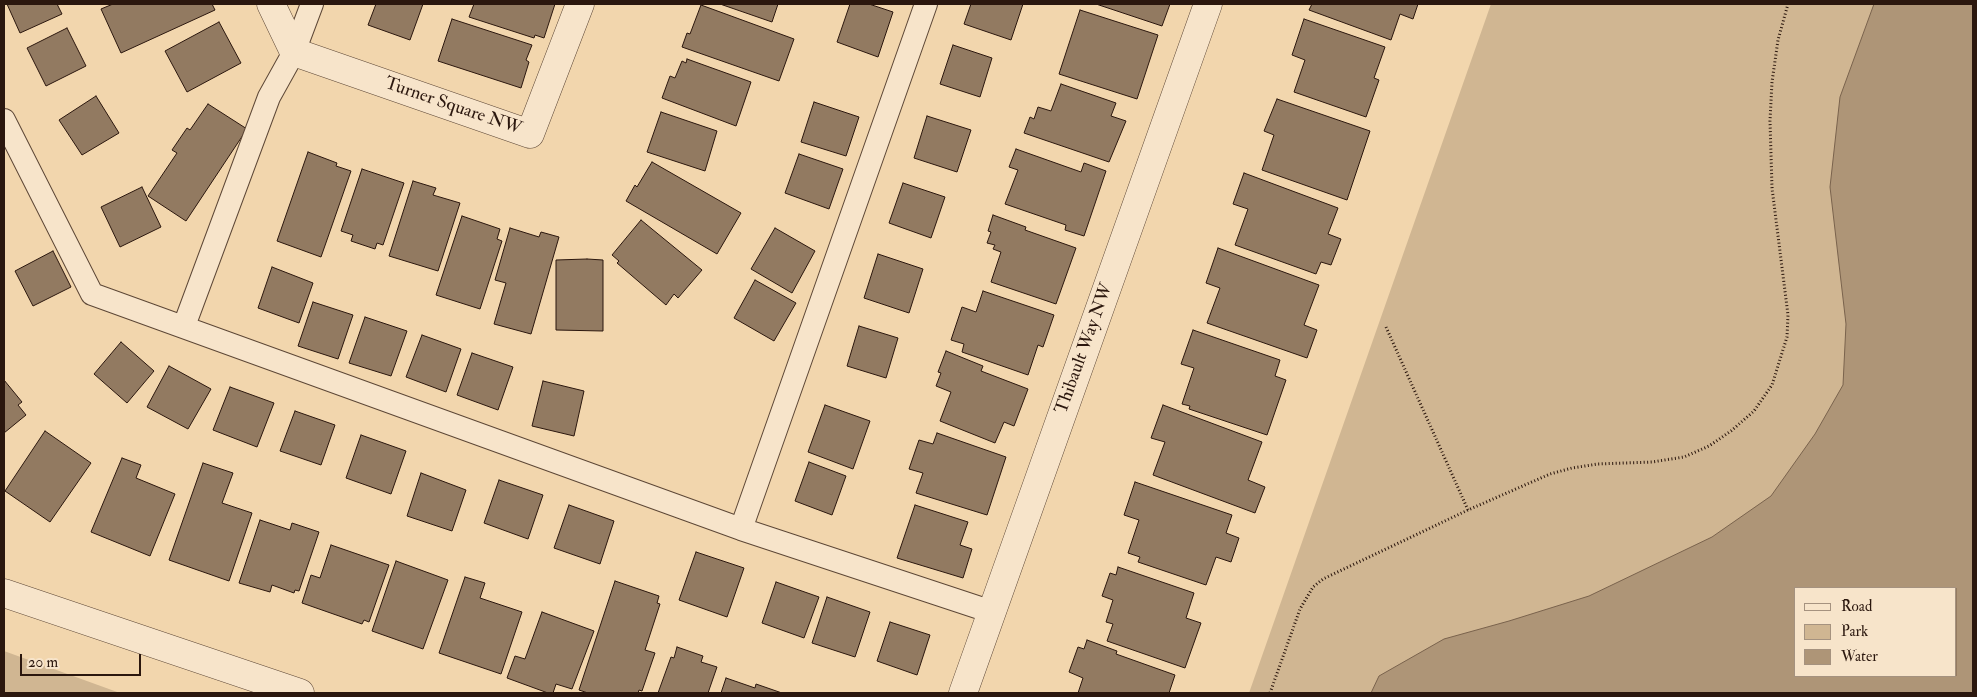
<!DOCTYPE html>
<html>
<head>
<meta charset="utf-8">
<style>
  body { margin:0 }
  #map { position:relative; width:1977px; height:697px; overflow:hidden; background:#f2d6ad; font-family:"IM FELL Double Pica",serif }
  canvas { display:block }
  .frame { position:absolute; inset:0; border:5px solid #2b170e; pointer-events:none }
  .legend { position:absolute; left:1794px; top:587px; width:162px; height:90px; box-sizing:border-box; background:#f7e4ca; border:1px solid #a5927f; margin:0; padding:6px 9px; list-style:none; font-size:15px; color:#2b170e }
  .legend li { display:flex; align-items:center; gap:10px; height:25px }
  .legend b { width:25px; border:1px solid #a5927f }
  .scale { position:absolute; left:20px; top:654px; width:121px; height:22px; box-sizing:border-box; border:2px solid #2b170e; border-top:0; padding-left:6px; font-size:15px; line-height:18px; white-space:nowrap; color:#2b170e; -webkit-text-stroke:4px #f7e4ca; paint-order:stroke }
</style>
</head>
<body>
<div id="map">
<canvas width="1977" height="697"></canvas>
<div class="frame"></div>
<ul class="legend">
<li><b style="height:6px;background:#f7e4ca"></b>Road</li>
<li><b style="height:14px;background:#d0b692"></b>Park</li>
<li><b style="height:14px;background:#ae9577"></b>Water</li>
</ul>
<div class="scale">20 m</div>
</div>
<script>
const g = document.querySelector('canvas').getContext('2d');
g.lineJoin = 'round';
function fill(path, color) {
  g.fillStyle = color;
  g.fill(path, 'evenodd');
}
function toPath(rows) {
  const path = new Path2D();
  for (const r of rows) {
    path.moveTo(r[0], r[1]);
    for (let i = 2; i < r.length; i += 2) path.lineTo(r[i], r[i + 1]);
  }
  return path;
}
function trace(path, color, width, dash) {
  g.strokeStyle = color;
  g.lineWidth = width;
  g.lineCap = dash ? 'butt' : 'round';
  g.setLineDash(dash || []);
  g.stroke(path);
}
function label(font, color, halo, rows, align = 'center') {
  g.font = font + ' "IM FELL Double Pica",serif';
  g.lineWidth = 4.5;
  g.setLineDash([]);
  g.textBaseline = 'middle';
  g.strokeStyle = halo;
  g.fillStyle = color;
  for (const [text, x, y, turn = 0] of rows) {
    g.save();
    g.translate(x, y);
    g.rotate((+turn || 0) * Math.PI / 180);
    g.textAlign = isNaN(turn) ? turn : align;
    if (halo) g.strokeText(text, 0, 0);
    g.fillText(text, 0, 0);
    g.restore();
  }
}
const green = toPath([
  [1491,4,1973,4,1973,693,1249,693],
  [1796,588,1956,588,1956,676,1796,676],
  [4,651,120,693,4,693]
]);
const water = toPath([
  [1874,4,1973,4,1973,693,1371,693,1379,676,1444,639,1509,621,1589,596,1712,537,1771,496,1815,434,1843,385,1846,324,1830,187,1840,97,1874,4],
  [1796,588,1956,588,1956,676,1796,676,1796,588]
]);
const building = toPath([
  [7,4,57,4,62,14,20,33,7,4],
  [113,4,212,4,215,10,121,53,101,9,113,4],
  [376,4,423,4,410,40,368,25,376,4],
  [474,4,555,4,544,38,535,35,534,38,469,17,474,4],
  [720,4,778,4,772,22,720,4],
  [850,4,869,4,893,12,878,57,837,42,850,4],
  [971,4,1023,4,1011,40,964,24,971,4],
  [1096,4,1170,4,1162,26,1096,4],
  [1312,4,1418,4,1413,19,1400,14,1391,40,1309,10,1312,4],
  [701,5,794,39,779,81,682,47,687,33,690,34,701,5],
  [1080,10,1158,35,1137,99,1059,74,1080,10],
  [452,19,532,45,526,60,529,62,521,88,438,61,452,19],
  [1304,19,1385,47,1374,78,1379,80,1366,117,1294,92,1305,60,1292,55,1304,19],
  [219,22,241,63,187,92,165,51,219,22],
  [67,28,86,66,46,86,27,48,67,28],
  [953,45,992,58,980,97,940,84,953,45],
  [687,59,751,82,736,126,662,98,670,76,675,78,682,61,686,63,687,59],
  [1061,84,1116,103,1111,116,1126,121,1109,162,1024,133,1030,117,1034,119,1038,107,1051,111,1061,84],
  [96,96,119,133,82,155,59,120,96,96],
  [1277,99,1370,131,1347,200,1262,170,1274,135,1264,131,1277,99],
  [814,102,859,117,846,156,801,142,814,102],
  [208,104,247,129,186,221,148,196,177,153,172,150,187,128,190,130,208,104],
  [661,112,717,131,705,171,647,152,661,112],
  [927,116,971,130,957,172,914,158,927,116],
  [1016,149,1081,172,1084,163,1106,171,1084,236,1065,230,1066,225,1005,204,1018,170,1009,167,1016,149],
  [308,152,337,163,336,166,351,171,321,257,277,241,308,152],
  [799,154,843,169,829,209,785,193,799,154],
  [652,162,741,213,717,254,626,201,635,185,637,187,652,162],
  [362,169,404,183,383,245,377,243,375,249,351,241,353,235,341,231,362,169],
  [1244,173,1338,208,1328,234,1341,239,1331,265,1321,262,1316,274,1235,245,1248,209,1233,204,1244,173],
  [413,181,436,188,433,195,460,203,438,271,389,256,413,181],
  [903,183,945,197,931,238,889,223,903,183],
  [142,187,161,227,120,247,101,207,142,187],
  [993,215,1026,227,1025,230,1076,248,1056,304,991,282,1001,252,993,249,995,245,987,243,991,232,988,231,993,215],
  [462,216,500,229,497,239,502,241,480,309,436,295,462,216],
  [641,220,702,270,678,298,674,294,666,305,617,263,619,261,612,255,641,220],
  [510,228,539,237,541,232,559,237,531,334,494,324,506,283,495,280,510,228],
  [775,228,815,251,792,293,751,269,775,228],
  [1218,248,1319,285,1304,325,1317,330,1307,358,1207,323,1220,288,1206,283,1218,248],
  [53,251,71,287,33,306,15,271,53,251],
  [878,254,923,269,909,313,864,298,878,254],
  [587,259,603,260,603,331,556,330,556,260,587,259],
  [272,267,313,283,299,323,258,308,272,267],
  [755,280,796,303,774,341,734,318,755,280],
  [983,291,1054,315,1043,347,1038,345,1028,375,962,352,964,344,951,340,962,307,976,312,983,291],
  [313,302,353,315,338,359,298,346,313,302],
  [365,317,407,331,391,376,349,363,365,317],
  [859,326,898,338,886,378,847,366,859,326],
  [1193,330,1280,360,1275,376,1286,380,1267,435,1189,409,1190,406,1182,404,1194,368,1181,364,1193,330],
  [422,335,461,349,446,392,406,377,422,335],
  [121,342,154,371,127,403,94,374,121,342],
  [946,351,983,366,981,371,1028,389,1014,426,1004,422,995,443,940,421,951,392,936,386,941,373,938,372,946,351],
  [472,353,513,367,498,410,457,395,472,353],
  [169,366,211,389,188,429,147,407,169,366],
  [4,380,22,402,18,405,26,415,4,433,4,380],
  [543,381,584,391,574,436,532,426,543,381],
  [230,387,274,403,257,447,213,430,230,387],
  [825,405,870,421,853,469,808,452,825,405],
  [1163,405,1262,442,1248,480,1265,487,1255,513,1153,475,1165,442,1151,438,1163,405],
  [295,411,335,425,321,465,280,451,295,411],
  [45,431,91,463,50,522,5,491,45,431],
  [937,433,1006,457,987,515,916,493,923,473,909,469,919,440,933,444,937,433],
  [361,435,406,451,391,494,346,478,361,435],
  [122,458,141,465,136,478,175,494,150,556,91,532,122,458],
  [809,462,846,476,832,515,795,501,809,462],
  [203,463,233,473,222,503,252,513,229,581,169,560,203,463],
  [421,473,466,490,452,531,407,516,421,473],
  [499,480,543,495,528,539,484,523,499,480],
  [1135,482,1232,515,1226,533,1239,538,1231,562,1216,557,1206,585,1138,562,1140,557,1128,553,1139,520,1124,515,1135,482],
  [569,505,614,521,600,564,554,548,569,505],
  [915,505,968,522,960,545,972,549,963,578,897,558,915,505],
  [260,520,290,530,292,523,319,532,299,591,295,590,294,593,272,585,270,592,239,583,260,520],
  [331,545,389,565,369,622,364,620,362,624,302,603,311,575,320,578,331,545],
  [696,552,744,568,727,617,679,600,696,552],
  [396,561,448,580,423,649,372,631,396,561],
  [1118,567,1194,593,1186,618,1201,623,1185,668,1107,641,1113,624,1106,622,1113,600,1102,596,1110,573,1116,575,1118,567],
  [465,577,485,583,480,598,522,612,501,674,439,653,465,577],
  [615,581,659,596,657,603,660,604,645,650,655,653,642,691,639,690,638,693,588,693,579,690,615,581],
  [776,582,819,597,804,638,762,623,776,582],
  [827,597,870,612,855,657,812,643,827,597],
  [542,612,594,631,572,689,556,684,553,693,548,693,507,678,515,656,525,659,542,612],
  [890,622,930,635,917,675,877,661,890,622],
  [1087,640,1117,651,1116,654,1175,675,1169,693,1078,693,1083,678,1069,672,1078,647,1084,649,1087,640],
  [677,647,703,656,701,662,717,667,708,693,658,693,671,657,674,658,677,647],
  [726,678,755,688,756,684,782,693,721,693,726,678]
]);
const path = toPath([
  [1386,327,1468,510],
  [1270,693,1300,609,1313,587,1323,579,1468,510,1550,474,1572,468,1598,464,1652,462,1684,457,1709,446,1731,431,1754,411,1772,385,1787,337,1788,315,1772,188,1770,121,1772,82,1778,40,1788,4]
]);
const service = toPath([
  [4,120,92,294,741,529,992,612],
  [184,326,269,97,294,52,312,4],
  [741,529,926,4]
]);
const minor = toPath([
  [271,4,294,52,530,134,580,4],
  [963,693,1208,4]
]);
const tertiary = toPath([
  [4,593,300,693]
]);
const streetNames = [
  ["Turner Square NW",453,107,19],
  ["Thibault Way NW",1085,349,-70]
];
fill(green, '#d0b692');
fill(water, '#ae9577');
trace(water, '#7a634d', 1);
fill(building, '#927a61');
trace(building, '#2b170e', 1);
trace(service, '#5d4736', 24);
trace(minor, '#5d4736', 29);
trace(tertiary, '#5d4736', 29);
trace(path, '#2b170e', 3, [1, 2.5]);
trace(service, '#f7e4ca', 22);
trace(minor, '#f7e4ca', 28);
trace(tertiary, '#f7e4ca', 28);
label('18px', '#2b170e', '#f7e4ca', streetNames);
</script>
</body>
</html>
